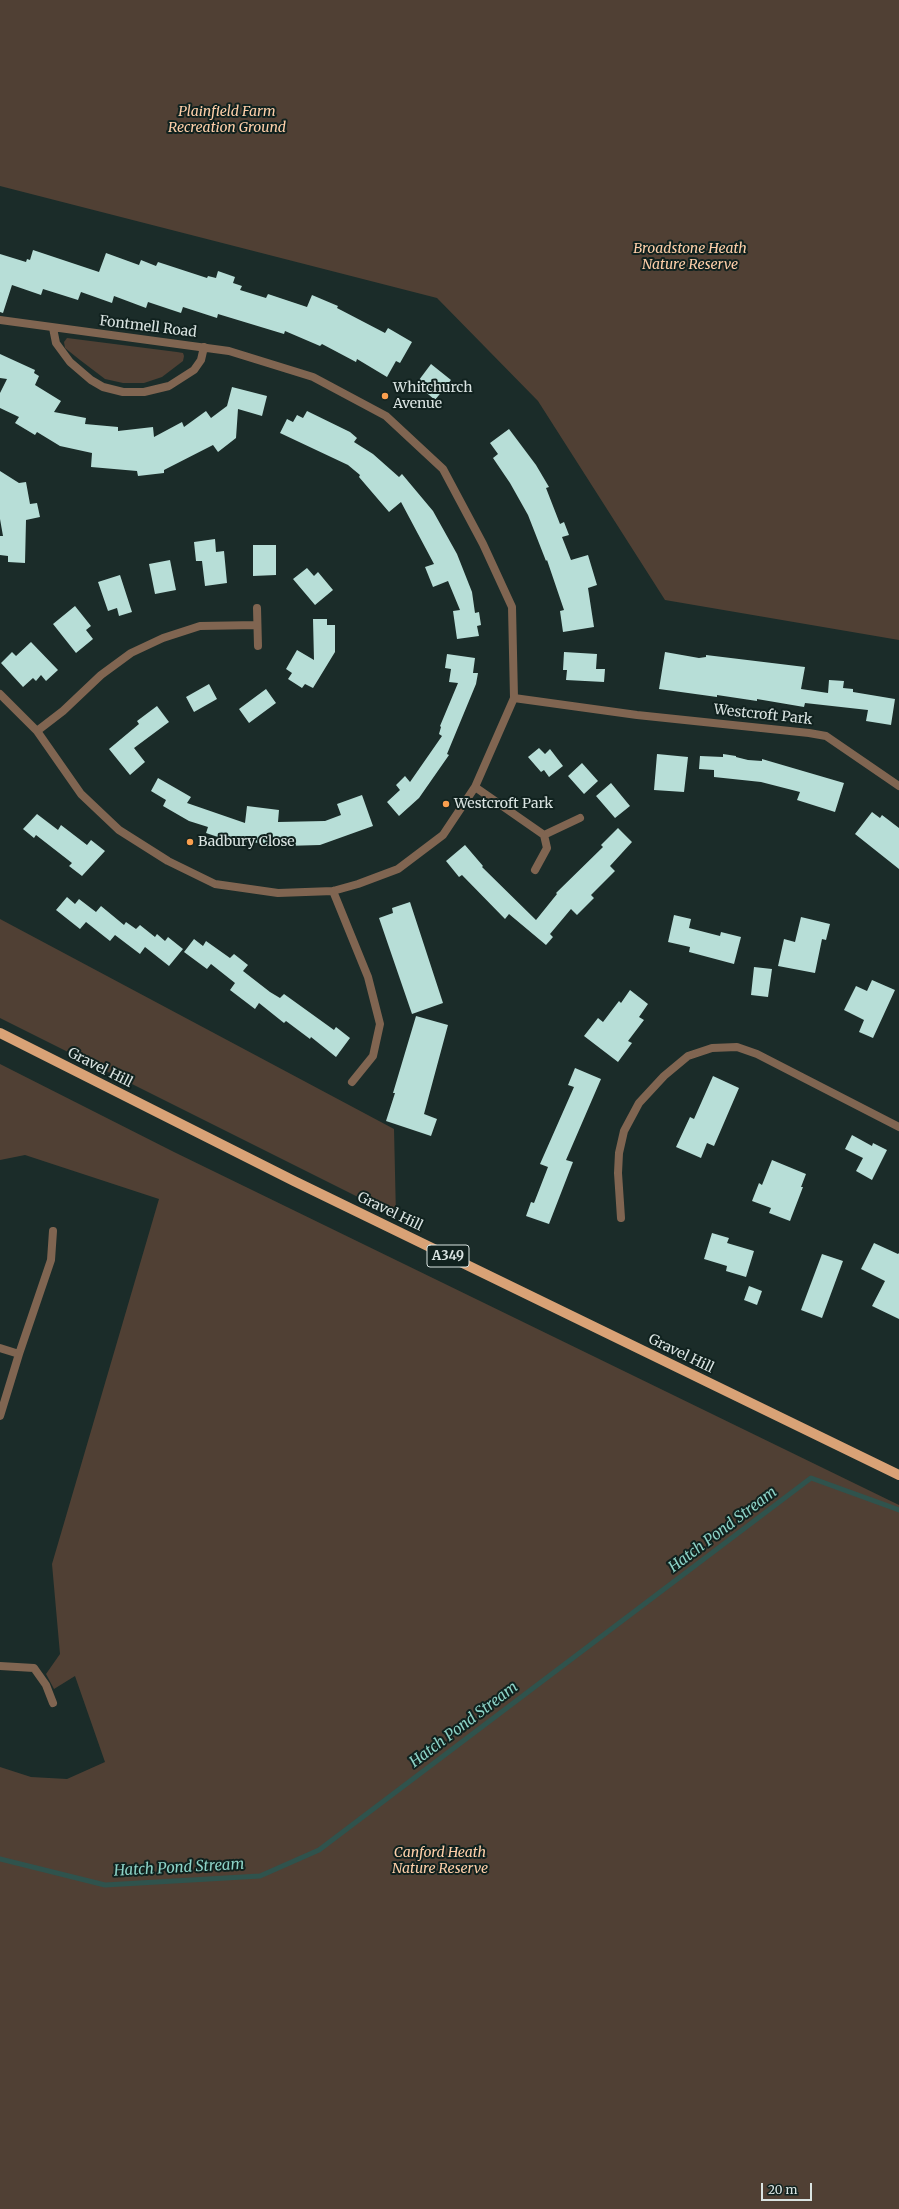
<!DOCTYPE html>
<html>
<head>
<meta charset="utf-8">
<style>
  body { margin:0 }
  #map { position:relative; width:899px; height:2209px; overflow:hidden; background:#1b2c29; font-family:Merriweather,serif }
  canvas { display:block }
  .scale { position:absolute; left:761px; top:2183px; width:51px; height:18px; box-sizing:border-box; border:2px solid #dae4e2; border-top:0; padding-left:5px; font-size:12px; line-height:14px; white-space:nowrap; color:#dae4e2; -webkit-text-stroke:3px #11221f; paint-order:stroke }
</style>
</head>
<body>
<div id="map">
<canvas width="899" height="2209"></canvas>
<div class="scale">20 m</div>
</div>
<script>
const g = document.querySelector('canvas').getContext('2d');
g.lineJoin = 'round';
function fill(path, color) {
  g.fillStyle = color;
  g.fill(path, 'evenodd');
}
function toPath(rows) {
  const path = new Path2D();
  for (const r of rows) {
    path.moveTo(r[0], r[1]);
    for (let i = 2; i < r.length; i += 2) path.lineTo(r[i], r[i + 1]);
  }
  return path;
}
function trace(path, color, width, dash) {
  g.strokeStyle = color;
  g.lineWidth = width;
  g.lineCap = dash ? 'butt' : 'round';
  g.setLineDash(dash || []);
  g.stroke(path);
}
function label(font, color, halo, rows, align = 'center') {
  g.font = font + ' Merriweather,serif';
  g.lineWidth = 4;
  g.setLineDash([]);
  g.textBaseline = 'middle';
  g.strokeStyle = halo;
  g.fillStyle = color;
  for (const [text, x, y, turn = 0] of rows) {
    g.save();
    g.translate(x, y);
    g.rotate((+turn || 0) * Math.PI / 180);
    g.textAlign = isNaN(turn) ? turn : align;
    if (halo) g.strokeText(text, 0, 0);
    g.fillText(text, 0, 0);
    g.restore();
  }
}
const green = toPath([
  [0,0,899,0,899,640,665,600,538,401,437,298,0,186],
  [67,338,177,352,183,353,184,356,183,361,162,377,144,383,123,383,105,379,80,360,65,348,64,342],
  [0,919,394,1129,396,1216,0,1018],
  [0,1064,174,1152,899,1505,899,2209,0,2209,0,1767,31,1777,67,1779,105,1762,75,1676,54,1689,46,1674,60,1654,52,1564,159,1199,25,1155,0,1160]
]);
const stream = toPath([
  [0,1859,105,1885,260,1876,319,1850,811,1478,899,1510]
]);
const building = toPath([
  [33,250,99,272,106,253,139,265,141,260,156,266,158,262,207,278,208,276,216,278,218,271,235,277,233,283,242,286,240,290,266,298,268,294,307,307,312,295,338,306,337,308,385,333,388,328,412,342,400,363,396,361,387,377,357,359,356,362,322,344,320,346,285,331,284,334,218,314,217,318,183,307,181,313,148,302,146,308,114,296,112,303,81,292,78,300,43,289,41,295,12,285,3,313,0,312,0,254,26,262,27,259,30,260],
  [0,354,35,370,34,373,39,376,35,385,61,401,54,412,86,418,85,424,118,427,118,431,153,427,154,437,182,422,184,427,206,411,211,418,227,406,232,387,267,396,262,416,238,409,236,438,218,452,213,445,164,470,164,473,138,476,137,471,91,467,92,453,60,446,37,432,35,435,15,423,19,417,0,408,0,393,7,379,0,378],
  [431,364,451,380,435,400,416,384],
  [307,411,350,432,357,438,354,442,373,454,399,477,402,474,433,511,457,554,472,592,475,613,479,612,481,625,477,626,479,636,457,639,453,611,460,610,448,581,433,587,425,567,434,564,401,502,389,512,359,477,360,475,348,465,280,433,287,419,293,422,297,415,303,418],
  [509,429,536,465,549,487,546,488,560,524,564,522,569,535,562,537,571,560,588,555,597,585,588,588,594,627,563,632,560,611,564,610,547,560,546,561,528,515,510,483,493,458,498,454,490,443],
  [0,471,19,483,26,482,30,504,37,503,40,517,26,520,25,563,8,562,8,556,0,555,0,536,3,536,0,519],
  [215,539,216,552,224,551,227,583,205,586,202,561,196,561,194,542],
  [253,545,276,545,276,575,253,576],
  [170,560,176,590,155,594,149,564],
  [307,568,314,576,318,572,333,590,315,605,293,579],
  [120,575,132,612,119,616,117,608,108,611,98,582],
  [75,606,91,626,86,630,93,639,76,653,53,624],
  [313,619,327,619,327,625,335,625,335,652,313,688,305,684,302,688,288,679,292,673,286,669,297,650,314,660],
  [31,642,58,670,46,681,41,675,36,681,33,678,23,687,1,663,12,652,16,656],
  [564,652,597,654,596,669,605,669,604,682,566,680,567,670,563,670],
  [665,652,699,658,706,657,706,655,805,667,801,689,828,693,829,680,844,681,843,688,853,689,853,692,895,699,891,725,866,721,868,710,805,703,804,707,757,699,757,701,717,695,717,697,659,689],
  [447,654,475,658,473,673,478,673,476,684,447,754,449,755,419,798,399,816,387,802,400,790,396,785,405,776,410,782,442,736,439,734,441,727,440,726,458,683,449,682,451,669,445,668],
  [209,684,217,699,194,712,186,697],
  [266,689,276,703,249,723,239,709],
  [157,706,169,722,134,748,145,762,130,775,109,749,139,724,137,721],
  [539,748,545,754,550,749,563,766,549,777,544,770,541,772,528,757],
  [657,754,688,757,684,792,654,790],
  [723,754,736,756,736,757,748,760,762,761,762,759,844,783,835,812,797,800,800,792,761,782,714,777,714,770,699,769,700,756,723,757],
  [582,763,598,781,584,794,568,776],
  [158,778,191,797,187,803,245,823,247,806,279,810,278,822,325,821,341,815,337,804,362,795,373,826,320,845,285,846,224,839,206,833,208,827,189,821,163,806,166,800,151,791],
  [611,783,630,806,615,818,596,796],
  [872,812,880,818,882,815,899,828,899,869,855,834],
  [37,814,58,830,61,825,87,845,91,840,105,851,82,876,69,866,72,863,36,835,34,838,23,829],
  [618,828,632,842,610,866,615,871,591,895,594,898,577,915,571,909,550,934,553,937,546,945,509,914,505,919,462,875,459,877,446,861,465,845,483,866,482,867,536,920,557,894,556,893,603,847,601,845],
  [67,897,75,904,79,899,96,912,101,906,124,925,126,922,136,929,140,925,155,937,157,934,165,941,168,937,183,949,169,966,145,947,140,954,115,935,110,941,86,922,80,929,56,910],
  [410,902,443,1003,412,1014,379,918,393,913,392,908],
  [674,915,691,919,689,928,720,936,721,932,741,937,734,964,689,952,690,947,668,942],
  [801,917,830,924,826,940,822,939,815,973,778,966,784,939,795,942],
  [194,939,203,946,206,941,230,958,234,954,248,965,243,971,270,992,280,998,284,994,334,1030,336,1027,350,1038,336,1057,311,1037,310,1039,286,1021,284,1023,259,1003,255,1009,230,990,235,983,211,964,207,969,184,952],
  [754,967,772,969,768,997,751,995],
  [872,980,895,990,873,1038,859,1032,864,1020,844,1010,856,986,867,991],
  [630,990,648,1004,639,1017,644,1020,628,1041,632,1043,618,1062,584,1036,598,1018,603,1022,619,1001,621,1003],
  [416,1016,448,1025,424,1114,437,1119,431,1136,386,1121,395,1093,393,1093],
  [575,1068,601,1079,566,1160,573,1162,549,1224,526,1216,531,1202,534,1203,548,1167,540,1164,574,1087,568,1085],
  [713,1076,739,1088,714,1146,707,1143,701,1158,676,1147,690,1117,694,1119],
  [852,1135,872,1146,873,1143,887,1150,872,1180,856,1171,863,1158,845,1149],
  [772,1160,806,1174,801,1187,803,1187,790,1221,769,1213,771,1208,752,1201,759,1183,762,1185],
  [712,1233,729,1238,727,1243,754,1251,746,1277,726,1271,727,1266,704,1259],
  [874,1243,898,1254,899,1253,899,1319,872,1306,885,1281,861,1269],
  [822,1254,843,1261,822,1318,801,1310],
  [749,1286,762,1291,757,1305,744,1300]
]);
const minor = toPath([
  [0,320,229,351,313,377,386,416,443,469,483,544,512,607,514,698,475,787,443,835,398,869,358,884,333,891,278,893,215,884,168,861,119,830,81,794,37,731,0,694],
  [53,328,56,343,70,362,91,380,103,387,123,392,144,392,169,386,194,370,201,360,204,347],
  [257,608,258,646],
  [514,698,637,715,809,733,826,736,899,786],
  [37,731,63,711,101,675,131,653,163,638,200,626,257,625],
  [475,787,544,835,547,848,535,870],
  [544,835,580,818],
  [333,891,368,977,380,1024,373,1056,352,1082],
  [621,1218,618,1173,619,1153,624,1131,639,1103,664,1076,688,1056,712,1048,737,1047,757,1054,899,1127],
  [0,1348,19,1354,0,1416],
  [19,1354,51,1260,53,1231],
  [0,1666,34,1668,46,1685,53,1703]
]);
const primary = toPath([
  [0,1033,294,1181,899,1475]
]);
const markers = [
  [385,396,4,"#fa9f4e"],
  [446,804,4,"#fa9f4e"],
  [190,842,4,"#fa9f4e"]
];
const shields = [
  [448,1256,42]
];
const shieldNames = [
  ["A349",448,1256]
];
const parkNames = [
  ["Plainfield Farm",227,112],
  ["Recreation Ground",227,128],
  ["Broadstone Heath",690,249],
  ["Nature Reserve",690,265],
  ["Canford Heath",440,1853],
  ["Nature Reserve",440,1869]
];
const streetNames = [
  ["Fontmell Road",148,327,7],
  ["Westcroft Park",763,715,6],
  ["Gravel Hill",100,1068,27],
  ["Gravel Hill",390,1212,26],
  ["Gravel Hill",681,1354,26]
];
const poiNames = [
  ["Whitchurch",393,388],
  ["Avenue",393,404],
  ["Westcroft Park",454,804],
  ["Badbury Close",198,842]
];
const waterNames = [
  ["Hatch Pond Stream",723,1530,-37],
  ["Hatch Pond Stream",464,1725,-37],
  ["Hatch Pond Stream",179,1868,-3]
];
fill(green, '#504034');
trace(stream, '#2f534d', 5);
fill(building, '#b7ded7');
trace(minor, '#806551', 8);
trace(primary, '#d9a276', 10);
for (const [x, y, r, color] of markers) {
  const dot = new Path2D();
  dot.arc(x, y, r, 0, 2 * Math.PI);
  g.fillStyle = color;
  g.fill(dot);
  trace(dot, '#11221f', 1.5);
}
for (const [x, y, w] of shields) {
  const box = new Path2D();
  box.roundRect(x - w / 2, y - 11, w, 22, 3);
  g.fillStyle = '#11221f';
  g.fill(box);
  trace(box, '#dae4e2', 1);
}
label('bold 13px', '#dae4e2', null, shieldNames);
label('italic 14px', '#fecfa9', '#11221f', parkNames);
label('14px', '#dae4e2', '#11221f', streetNames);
label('14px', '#dae4e2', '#11221f', poiNames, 'left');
label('italic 15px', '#8cd2c6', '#11221f', waterNames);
</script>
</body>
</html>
